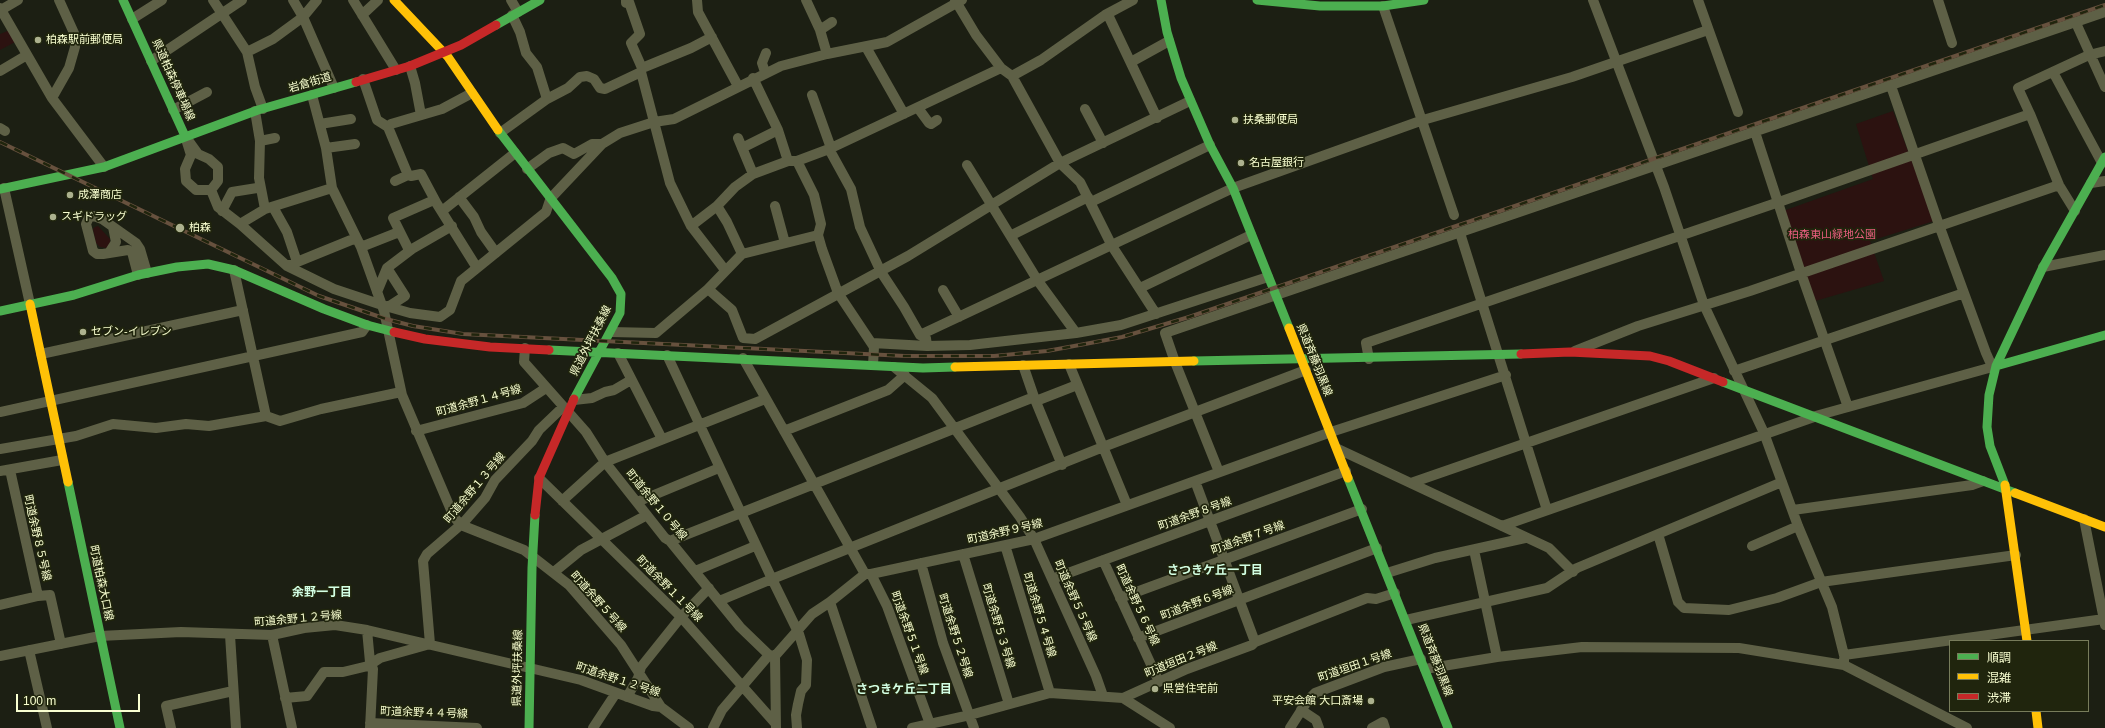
<!DOCTYPE html>
<html>
<head>
<meta charset="utf-8">
<style>
  body { margin:0 }
  #map { position:relative; width:2105px; height:728px; overflow:hidden; background:#1c1f13; font-family:Arial,"Noto Sans JP",sans-serif }
  canvas { display:block }
  .legend { position:absolute; left:1949px; top:640px; width:140px; height:72px; box-sizing:border-box; background:#20250d; border:1px solid #777c5b; margin:0; padding:5px 7px; list-style:none; font-size:12px; color:#f9ffd1 }
  .legend li { display:flex; align-items:center; gap:8px; height:20px }
  .legend b { width:20px; border:1px solid #777c5b }
  .scale { position:absolute; left:16px; top:694px; width:124px; height:18px; box-sizing:border-box; border:2px solid #f9ffd1; border-top:0; padding-left:5px; font-size:12px; line-height:14px; white-space:nowrap; color:#f9ffd1; -webkit-text-stroke:3px #20250d; paint-order:stroke }
</style>
</head>
<body>
<div id="map">
<canvas width="2105" height="728"></canvas>
<ul class="legend">
<li><b style="height:5px;background:#4caf50"></b>順調</li>
<li><b style="height:5px;background:#ffc107"></b>混雑</li>
<li><b style="height:5px;background:#c62828"></b>渋滞</li>
</ul>
<div class="scale">100 m</div>
</div>
<script>
const g = document.querySelector('canvas').getContext('2d');
g.lineJoin = 'round';
function fill(path, color) {
  g.fillStyle = color;
  g.fill(path, 'evenodd');
}
function toPath(rows) {
  const path = new Path2D();
  for (const r of rows) {
    path.moveTo(r[0], r[1]);
    for (let i = 2; i < r.length; i += 2) path.lineTo(r[i], r[i + 1]);
  }
  return path;
}
function trace(path, color, width, dash) {
  g.strokeStyle = color;
  g.lineWidth = width;
  g.lineCap = dash ? 'butt' : 'round';
  g.setLineDash(dash || []);
  g.stroke(path);
}
function label(font, color, halo, rows, align = 'center') {
  g.font = font + ' Arial,"Noto Sans JP",sans-serif';
  g.lineWidth = 3.5;
  g.setLineDash([]);
  g.textBaseline = 'middle';
  g.strokeStyle = halo;
  g.fillStyle = color;
  for (const [text, x, y, turn = 0] of rows) {
    g.save();
    g.translate(x, y);
    g.rotate((+turn || 0) * Math.PI / 180);
    g.textAlign = isNaN(turn) ? turn : align;
    if (halo) g.strokeText(text, 0, 0);
    g.fillText(text, 0, 0);
    g.restore();
  }
}
const green = toPath([
  [10,30,17,41,0,50,0,34],
  [1893,111,1934,221,1870,241,1884,281,1815,301,1783,211,1873,179,1856,124],
  [98,226,110,239,110,244,106,248,100,247,96,243,93,229,95,227]
]);
const street = toPath([
  [213,0,247,52,255,87,263,109],
  [293,0,303,17,334,88],
  [353,0,396,70],
  [511,0,518,12],
  [626,0,626,3,629,2,640,34,631,43,642,68],
  [697,0,698,12,738,86],
  [806,0,820,30,827,54],
  [955,0,976,35,1001,68,1012,76,1060,163,1080,182,1112,246,1156,314],
  [1593,0,1664,187,1704,305,1764,433,1798,526,1832,607,1844,655,2104,619],
  [1698,0,1738,112],
  [1938,0,1952,43],
  [1383,6,1454,215],
  [0,8,52,98,104,167],
  [1,10,18,0],
  [362,15,378,0],
  [1105,15,1109,17,1157,118],
  [132,19,162,0],
  [2076,23,2105,87],
  [820,30,832,22],
  [866,47,904,114],
  [247,52,273,39,303,17,317,0],
  [151,61,242,0],
  [1131,62,1169,41],
  [410,66,415,83,421,115],
  [0,71,27,55],
  [641,72,670,183,691,226,725,270],
  [765,72,762,63,766,53],
  [2053,72,2102,163],
  [1012,76,1041,60,1105,15,1133,0],
  [753,78,778,130,788,161,797,161,829,149,1001,68],
  [363,79,377,120,388,127,408,175,411,176,421,174,437,204,477,268],
  [1891,86,1939,225,1986,353,1990,362,1996,366],
  [312,95,326,148,332,188,361,247,384,311,402,395,454,517,461,525,524,550,569,585,621,645,661,707,689,728],
  [812,95,831,148],
  [52,98,69,68,75,47,74,33,59,0],
  [547,99,568,88,580,77,587,76,594,79,600,88,605,89,641,72,642,68,647,66,691,48,712,37],
  [918,108,929,123,931,124,937,120],
  [1085,109,1103,143],
  [173,110,207,92],
  [255,111,260,141,259,178,265,209],
  [2030,114,2018,88,2089,55,2105,51],
  [320,124,351,119],
  [388,127,391,124,442,109,472,93],
  [0,128,5,131],
  [1755,132,1801,273,1848,407],
  [500,133,547,99,537,67,526,53,520,32,512,15],
  [185,136,198,154,209,159,218,167,218,181,211,190,196,190,186,181,185,169,191,155,185,136],
  [738,138,753,174],
  [260,141,275,138],
  [326,148,355,144],
  [742,148,778,130],
  [829,149,851,189,860,227,881,272,904,307,920,335,926,338,927,346],
  [797,161,814,195,821,224,818,235,822,249,838,293,874,347,873,365],
  [967,165,1038,281,1076,333,1121,325,1268,277],
  [527,169,549,153,563,148,574,154,592,144,602,144],
  [395,181,408,175],
  [2091,183,2105,181],
  [4,188,30,304],
  [211,190,218,207,240,224,287,266,334,289,382,305,410,313,440,317,450,310,461,281,546,212,550,200],
  [459,197,474,217,481,232,496,253],
  [550,199,602,144,620,133,654,122,674,119,781,66,827,54,887,42,962,0],
  [1091,202,1210,145],
  [717,206,727,222,742,254],
  [775,206,785,243],
  [273,207,287,232,297,262,287,266],
  [222,211,232,192,257,188,260,185],
  [442,211,515,153],
  [240,224,265,209,332,188],
  [691,226,717,206,735,187,753,174,788,161],
  [1460,233,1547,510],
  [1012,235,1088,197],
  [361,247,399,232],
  [412,249,408,248,393,218,434,200],
  [109,253,116,242,113,227],
  [297,262,356,238],
  [2043,267,2105,255],
  [387,268,405,296,388,307],
  [234,270,266,416],
  [138,275,132,252,128,250,103,254,97,254,93,251,86,224,89,217,94,216,102,219,136,243,140,249,147,273],
  [1140,288,1251,235],
  [708,289,742,254,818,235],
  [943,290,959,317],
  [377,292,387,268,412,249,452,226],
  [611,332,656,333,708,289,732,310,743,338,755,339,908,256,1060,163,1190,101],
  [920,335,1233,188,1423,120,1572,77,1708,30],
  [872,343,927,346,970,345,1076,333],
  [525,348,524,362,586,432,605,462,665,538,670,541,740,627,769,655,775,656],
  [1575,351,1638,326,1750,291,2059,185],
  [618,353,662,439],
  [41,354,243,310],
  [667,355,772,579,1103,447,1306,370],
  [743,358,865,574],
  [1369,359,1366,343,1779,202,2030,114,2059,185,2075,211],
  [1069,364,1127,505],
  [1023,365,1034,397,1062,465],
  [894,367,932,398,1020,517,1034,539,1052,579,1096,676,1103,696],
  [1734,371,1964,293],
  [574,400,592,398,605,392,614,390,631,380],
  [1036,401,1077,385],
  [0,412,362,332,367,325],
  [1812,417,1996,366],
  [416,431,523,403,546,388],
  [784,431,888,390,905,375],
  [0,449,76,436,113,424,156,428,186,424,209,426,266,416,280,421,321,409,401,392],
  [1338,449,1549,548,1573,572],
  [0,471,62,460],
  [1219,472,1175,362,1165,333,2105,12],
  [539,478,681,617,775,723],
  [1195,481,1255,642],
  [1411,483,1714,378],
  [562,501,605,462,765,399],
  [637,502,719,468],
  [1793,510,1972,485,1983,481],
  [2084,519,2105,625],
  [1502,526,1814,417],
  [1658,534,1678,602,1684,608,1729,610,1777,598,1821,582,2016,555],
  [670,541,1034,397],
  [1005,545,1050,693],
  [1752,546,1798,526],
  [1474,550,1497,657],
  [963,554,1009,704],
  [1103,560,1159,682],
  [921,563,943,643,974,728],
  [695,571,755,546],
  [554,572,581,550,647,515],
  [1387,573,1435,558,1525,538],
  [871,574,887,606,930,724],
  [1052,579,1346,471],
  [38,596,50,595,61,644],
  [1120,598,1362,509],
  [719,601,772,579,799,634,807,660,806,685,801,691,798,704,796,715,797,728],
  [830,602,872,728],
  [0,605,38,596,10,470],
  [1406,620,1547,588,1577,568,1782,482],
  [367,630,370,662,373,669,370,728],
  [230,635,236,728],
  [272,635,292,728],
  [1138,638,1377,548],
  [29,650,47,728],
  [0,656,100,636,181,632,272,635,304,628,335,625,367,630,581,680,653,706,661,707],
  [1844,659,1844,665,1967,728],
  [1425,669,1497,657,1582,647,1739,648,1844,665],
  [627,697,638,678,641,667,681,617,709,588],
  [285,698,307,696,324,672,343,672,368,666,380,658,430,644,423,561,427,554,464,522,485,498,495,480,532,441,539,430,563,407],
  [1123,698,1170,728],
  [1301,710,1316,720,1319,728],
  [370,723,477,728],
  [171,728,166,706,233,691],
  [593,728,616,693],
  [713,728,722,710,769,655],
  [776,728,775,656,812,614,830,602,865,574,871,574,1034,539,1331,432,1506,375],
  [912,728,970,715,1050,693,1123,698,1187,669,1252,645,1255,642,1367,598,1376,599,1395,593],
  [1290,728,1308,700,1315,693,1384,667,1421,659],
  [1372,728,1383,722,1385,728]
]);
const fast = toPath([
  [123,0,185,136],
  [1161,0,1167,32,1181,78,1210,145,1233,188,1289,328],
  [1257,0,1320,6,1383,6,1424,0],
  [496,25,540,0],
  [498,130,612,278,621,294,620,313,574,399],
  [0,189,104,167,258,110,356,82],
  [0,311,74,295,138,275,177,267,208,264,234,270,324,309,367,325,394,332],
  [549,350,923,368,955,367],
  [1194,361,1521,354],
  [1996,366,2105,335],
  [1723,382,2015,493],
  [1348,478,1448,728],
  [68,482,120,728],
  [2005,485,1990,446,1987,427,1989,395,1996,366,2043,267,2105,157],
  [529,728,532,568,535,515]
]);
const slow = toPath([
  [394,0,448,57,498,130],
  [30,304,68,482],
  [1289,328,1348,478],
  [955,367,1194,361],
  [2005,485,2027,641],
  [2015,493,2105,527],
  [2036,711,2038,728]
]);
const jam = toPath([
  [356,82,410,66,461,45,496,25],
  [394,332,425,339,490,347,549,350],
  [1521,354,1570,352,1650,356,1669,361,1723,382],
  [535,515,539,478,574,399]
]);
const rail = toPath([
  [0,142,319,296,386,319,413,326,463,334,543,338,905,356,994,356,1047,351,1085,344,1122,337,1189,317,2105,5]
]);
const markers = [
  [38,40,4,"#acb18e"],
  [1235,120,4,"#acb18e"],
  [1241,163,4,"#acb18e"],
  [70,195,4,"#acb18e"],
  [53,217,4,"#acb18e"],
  [180,228,5,"#acb18e"],
  [83,332,4,"#acb18e"],
  [1155,689,4,"#acb18e"],
  [1371,701,4,"#acb18e"]
];
const poiNames = [
  ["柏森駅前郵便局",46,40],
  ["扶桑郵便局",1243,120],
  ["名古屋銀行",1249,163],
  ["成澤商店",78,195],
  ["スギドラッグ",61,217],
  ["柏森",189,228],
  ["セブン-イレブン",91,332],
  ["県営住宅前",1163,689],
  ["平安会館 大口斎場",1363,701,"right"]
];
const streetNames = [
  ["県道柏森停車場線",173,80,66],
  ["岩倉街道",310,83,-17],
  ["県道外坪扶桑線",591,341,-63],
  ["県道斉藤羽黒線",1314,360,68],
  ["町道余野１４号線",479,401,-16],
  ["町道余野１３号線",475,488,-50],
  ["町道余野１０号線",656,505,50],
  ["町道余野８号線",1195,514,-20],
  ["町道余野９号線",1005,532,-13],
  ["町道余野８５号線",37,538,77],
  ["町道余野７号線",1248,538,-20],
  ["町道柏森大口線",101,583,78],
  ["町道余野１１号線",669,589,45],
  ["町道余野５５号線",1075,601,66],
  ["町道余野５号線",598,602,48],
  ["町道余野６号線",1197,603,-21],
  ["町道余野５６号線",1137,605,65],
  ["町道余野５４号線",1039,615,73],
  ["町道余野１２号線",298,619,-5],
  ["町道余野５３号線",998,626,73],
  ["町道余野５１号線",909,633,70],
  ["町道余野５２号線",955,636,72],
  ["町道垣田２号線",1181,660,-22],
  ["県道斉藤羽黒線",1435,660,69],
  ["町道垣田１号線",1355,666,-19],
  ["県道外坪扶桑線",518,668,-89],
  ["町道余野１２号線",618,680,18],
  ["町道余野４４号線",424,713,2]
];
const parkNames = [
  ["柏森東山緑地公園",1832,235]
];
const neighbourhoodNames = [
  ["さつきケ丘一丁目",1215,571],
  ["余野一丁目",322,593],
  ["さつきケ丘二丁目",904,690]
];
fill(green, '#2c1210');
trace(street, '#5e6046', 10);
trace(fast, '#4caf50', 9);
trace(slow, '#ffc107', 9);
trace(jam, '#c62828', 9);
trace(rail, '#67513e', 4);
trace(rail, '#20250d', 2.5, [8]);
for (const [x, y, r, color] of markers) {
  const dot = new Path2D();
  dot.arc(x, y, r, 0, 2 * Math.PI);
  g.fillStyle = color;
  g.fill(dot);
  trace(dot, '#20250d', 1.5);
}
label('11px', '#f9ffd1', '#20250d', poiNames, 'left');
label('11px', '#f9ffd1', '#20250d', streetNames);
label('11px', '#e75e7e', '#20250d', parkNames);
label('bold 12px', '#d3ffe4', '#20250d', neighbourhoodNames);
</script>
</body>
</html>
